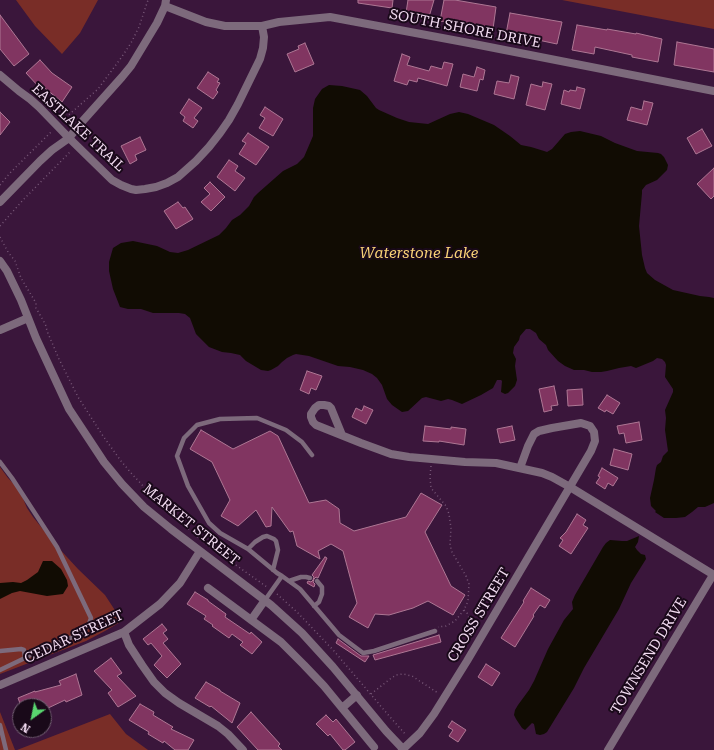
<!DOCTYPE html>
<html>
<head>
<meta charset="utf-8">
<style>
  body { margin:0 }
  #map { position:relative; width:714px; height:750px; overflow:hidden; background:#3a163b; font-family:"Roboto Serif",serif }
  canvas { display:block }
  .north { position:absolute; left:12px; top:698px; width:40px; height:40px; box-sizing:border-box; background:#190919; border:1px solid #705d70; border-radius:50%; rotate:213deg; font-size:11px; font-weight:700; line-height:16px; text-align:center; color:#f3dcf2 }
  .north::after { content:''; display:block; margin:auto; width:14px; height:18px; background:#59d56f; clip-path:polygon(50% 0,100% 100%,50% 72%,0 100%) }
</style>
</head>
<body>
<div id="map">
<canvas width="714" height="750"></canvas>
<div class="north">N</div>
</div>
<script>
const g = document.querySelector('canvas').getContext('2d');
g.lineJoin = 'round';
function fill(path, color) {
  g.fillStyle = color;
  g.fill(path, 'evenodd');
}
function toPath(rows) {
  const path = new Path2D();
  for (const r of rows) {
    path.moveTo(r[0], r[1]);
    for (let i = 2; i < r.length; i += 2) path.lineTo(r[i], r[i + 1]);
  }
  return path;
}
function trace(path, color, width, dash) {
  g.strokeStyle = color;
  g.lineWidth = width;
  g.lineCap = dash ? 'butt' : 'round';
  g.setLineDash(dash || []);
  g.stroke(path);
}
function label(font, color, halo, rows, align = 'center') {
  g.font = font + ' "Roboto Serif",serif';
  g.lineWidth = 4;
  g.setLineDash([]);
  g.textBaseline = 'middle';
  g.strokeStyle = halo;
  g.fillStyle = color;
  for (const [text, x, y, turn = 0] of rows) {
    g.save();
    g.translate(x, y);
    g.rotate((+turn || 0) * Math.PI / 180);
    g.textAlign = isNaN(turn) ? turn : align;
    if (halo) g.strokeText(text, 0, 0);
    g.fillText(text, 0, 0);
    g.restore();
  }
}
const green = toPath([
  [16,0,98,0,80,33,62,54,35,26],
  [562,0,714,0,714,29],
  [0,467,8,478,19,489,27,508,33,517,55,544,78,569,105,595,122,621,105,631,86,641,0,674],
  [0,712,15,750,0,750],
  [110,714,126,734,148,750,17,750]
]);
const water = toPath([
  [329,85,342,86,360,90,367,96,376,108,379,110,397,118,409,122,428,124,450,114,459,112,468,114,494,125,510,136,521,145,531,147,544,151,547,152,552,149,565,134,571,132,580,131,601,136,615,143,637,151,658,153,661,154,664,157,668,165,667,170,657,180,646,185,642,190,642,193,639,226,642,255,645,268,647,273,655,280,673,290,700,296,709,297,714,298,714,503,705,507,698,507,692,512,685,517,676,518,664,518,655,512,656,511,651,506,650,498,654,480,656,468,657,465,661,462,663,456,668,451,665,430,666,418,665,410,673,392,673,389,665,377,666,365,665,362,662,359,657,358,653,361,636,368,631,366,619,368,607,371,601,372,592,372,584,370,574,370,565,366,558,361,548,350,546,345,539,339,536,333,530,329,526,329,520,336,519,340,514,347,513,353,516,359,515,366,517,380,515,386,508,393,505,394,501,392,502,381,501,380,497,380,493,388,481,395,462,404,452,400,448,399,441,401,426,397,422,398,408,411,402,412,392,405,387,399,382,385,377,378,372,374,363,370,350,367,338,366,309,356,296,354,293,355,287,358,282,362,278,366,271,370,268,371,261,370,246,361,240,355,231,353,222,352,209,347,196,334,190,318,185,314,179,313,153,313,141,309,128,309,120,307,113,289,109,271,109,262,113,248,121,243,133,241,157,246,170,252,178,253,188,250,219,235,226,228,232,220,240,215,249,206,254,197,258,193,283,171,297,164,304,157,313,136,313,108,315,99,322,89],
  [639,536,638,542,635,547,637,550,641,554,645,555,646,559,631,583,619,609,584,668,574,688,547,732,544,734,540,735,536,734,534,724,532,723,525,730,522,728,516,719,514,715,515,710,518,705,529,690,534,681,548,649,564,620,573,609,572,602,575,595,603,547,606,543,610,540,622,541,627,541],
  [43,561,52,561,61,569,67,580,68,586,63,594,47,596,20,591,12,593,0,599,0,583,13,582,21,583,27,580,38,572]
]);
const building = toPath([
  [358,0,393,0,392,8,358,3,358,0],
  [408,0,434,0,429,17,406,13,408,0],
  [444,0,455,0,496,7,493,29,473,26,473,25,440,21,444,0],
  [510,13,562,22,557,44,538,40,538,39,506,34,510,13],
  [0,15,29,54,14,66,0,49,0,15],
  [577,25,607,30,607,29,636,34,636,33,662,39,658,62,632,57,632,55,595,47,594,54,572,50,577,25],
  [677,42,714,49,714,72,674,65,677,42],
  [305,43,314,64,295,72,287,54,299,49,298,46,305,43],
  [402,54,410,57,407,65,429,71,431,66,442,69,444,62,453,64,447,86,418,78,417,82,409,80,407,85,394,81,402,54],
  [40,60,52,73,72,87,62,102,41,85,39,87,26,73,40,60],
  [477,67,485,70,483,80,480,79,477,91,460,87,463,74,474,77,477,67],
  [208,72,219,79,217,82,220,83,216,90,218,92,213,99,197,88,208,72],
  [511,75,519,77,514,99,494,94,497,81,509,83,511,75],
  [543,82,552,84,545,110,526,105,531,84,542,87,543,82],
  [577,87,585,89,580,109,561,104,564,90,569,92,570,90,576,91,577,87],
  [189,99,202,108,194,118,198,121,193,128,183,121,185,117,180,113,189,99],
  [644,101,653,103,647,125,627,120,631,107,642,110,644,101],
  [265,107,283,119,273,136,259,128,265,118,260,115,265,107],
  [0,112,10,122,0,135,0,112],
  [702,129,712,146,696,154,687,138,702,129],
  [248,133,269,147,256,165,239,154,246,143,242,141,248,133],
  [140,137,146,150,135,155,137,160,130,164,121,146,140,137],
  [229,160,238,166,235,171,245,178,235,191,217,177,229,160],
  [714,168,714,196,711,199,697,184,714,168],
  [210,182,225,197,211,211,201,202,210,194,204,188,210,182],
  [178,202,183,208,185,207,193,219,176,229,164,211,178,202],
  [307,371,322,376,316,390,311,388,309,394,300,390,307,371],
  [554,386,558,405,551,406,552,410,544,412,539,389,554,386],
  [582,389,583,405,568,406,567,390,582,389],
  [607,395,620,403,613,414,606,410,605,412,598,408,607,395],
  [364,406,373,410,366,424,352,417,356,408,362,411,364,406],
  [639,422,642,440,626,443,624,433,619,434,617,426,639,422],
  [425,426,451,429,451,427,466,429,464,445,439,441,439,442,423,441,425,426],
  [512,426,515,440,500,443,497,429,512,426],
  [201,430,233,449,270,431,278,436,309,503,326,500,339,509,340,523,354,531,406,517,421,493,442,505,425,532,451,586,465,595,453,615,428,601,413,608,389,615,375,614,368,628,349,617,357,603,343,551,331,544,318,551,320,559,297,546,293,531,290,532,272,507,271,526,266,527,256,510,238,526,221,516,230,500,212,462,190,449,201,430],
  [614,449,632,454,628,470,610,465,614,449],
  [602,468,618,478,613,486,608,483,605,489,596,483,600,477,598,476,602,468],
  [577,514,586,520,583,525,588,528,571,554,559,546,563,540,560,538,566,532,577,514],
  [325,557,327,558,318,578,316,577,314,579,313,582,315,584,314,587,307,583,308,581,311,582,313,580,314,577,312,575,325,557],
  [531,588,550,600,545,608,540,605,533,615,534,616,515,647,501,638,524,602,523,601,531,588],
  [195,592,208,600,208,601,226,614,225,617,250,634,251,632,262,642,252,654,240,645,243,642,232,634,229,638,212,626,213,625,204,619,206,616,187,604,195,592],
  [162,624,167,630,163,633,168,639,163,643,181,664,167,678,154,665,162,656,151,643,148,645,143,639,162,624],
  [439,635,441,642,375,660,373,655,439,635],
  [338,639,361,656,369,656,365,662,336,643,338,639],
  [111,658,122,673,117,676,136,696,118,707,108,693,112,690,94,671,111,658],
  [486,664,500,673,492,686,478,677,486,664],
  [76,674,82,695,66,702,65,700,46,709,45,706,21,706,18,698,35,691,35,692,61,685,59,681,76,674],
  [206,682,220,690,220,691,240,703,232,723,211,706,210,707,195,698,206,682],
  [140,704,154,712,153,715,173,727,171,729,194,740,188,750,175,750,164,741,163,743,148,734,149,732,129,720,140,704],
  [251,712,280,744,278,746,282,750,258,750,237,727,251,712],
  [326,715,333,722,336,719,355,742,345,750,343,750,330,734,328,736,316,724,326,715],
  [452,721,466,730,458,742,449,736,453,730,448,727,452,721]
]);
const path = toPath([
  [63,120,98,89,121,58,131,43,139,27,148,0],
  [0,185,10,173,52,131],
  [0,226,24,199,70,152],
  [0,237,8,252,15,261,21,278,36,303,36,308,43,320,46,326,47,331,59,359,78,397,103,436,121,461,132,474,156,500,203,542,267,587],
  [431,466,430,477,431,488,446,506,449,514,451,528,450,545,452,552,466,576,469,584,468,601,464,610,455,621,446,626,438,627],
  [277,594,298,613,334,651,390,717,406,735],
  [464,610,467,613,473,628,475,630],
  [371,694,390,679,396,675,403,674,412,676,438,693]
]);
const lane = toPath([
  [0,462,12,478,57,547,91,618,89,624,83,633,37,651,25,658,24,650,21,649,0,651],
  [248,549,255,542,263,537,267,536,274,539,276,541,278,550,273,570],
  [282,576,300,589,339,635,363,653,374,651,435,631],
  [289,581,301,577,306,577,310,578],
  [265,600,282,576,277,573,248,549,220,533,209,523,188,486,177,456,184,438,197,425,220,419,257,418,286,430,302,442,312,455],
  [314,606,319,602,322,594,322,587,317,581],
  [0,670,25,658],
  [0,725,6,750]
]);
const street = toPath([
  [165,6,206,22,225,26,262,26,279,22,330,17,469,43,714,91],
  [0,75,19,91,30,99,39,107,69,138,112,180,121,185,131,189,136,190,145,189,156,187,167,183,178,177,196,161,209,147,220,133,229,120,238,104,260,59,263,48,264,37,262,26],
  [0,202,40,161,52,150,69,138,80,124,122,77,131,66,157,23,165,6,166,0],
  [0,261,7,271,21,300,36,338,69,409,104,462,122,484,144,507,171,529,271,605,302,633,333,667,386,731,404,750],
  [0,330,28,318],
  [342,435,331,408,329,406,324,405,319,405,315,408,311,414,311,417,313,422,316,425,361,443,391,454,409,457,465,462,496,463,542,473,552,477,570,487,714,575],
  [208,588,281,642,304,665,324,686,374,747],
  [251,620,265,600],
  [124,632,129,645,142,665,154,682,165,693,179,703,218,726,228,734,243,750],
  [0,685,124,632,160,604,180,583,200,551],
  [342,708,357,695],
  [402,750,420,733,434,714,467,661,591,451,595,441,594,432,590,426,581,423,552,428,539,431,534,434,528,446,520,468],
  [608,750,713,575]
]);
const streetNames = [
  ["SOUTH SHORE DRIVE",465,29,11],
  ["EASTLAKE TRAIL",78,128,43],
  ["MARKET STREET",191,525,39],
  ["CROSS STREET",479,615,-59],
  ["CEDAR STREET",74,637,-25],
  ["TOWNSEND DRIVE",649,656,-59]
];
const waterNames = [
  ["Waterstone Lake",419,254]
];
fill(green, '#792d27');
fill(water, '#110c03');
fill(building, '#813561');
trace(building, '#ae7794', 1);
trace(path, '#775777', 1.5, [1, 3]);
trace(lane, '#7d6a7c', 4.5);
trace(street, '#7d6a7c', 8);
label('14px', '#f3dcf2', '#190919', streetNames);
label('italic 15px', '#f9d277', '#190919', waterNames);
</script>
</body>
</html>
